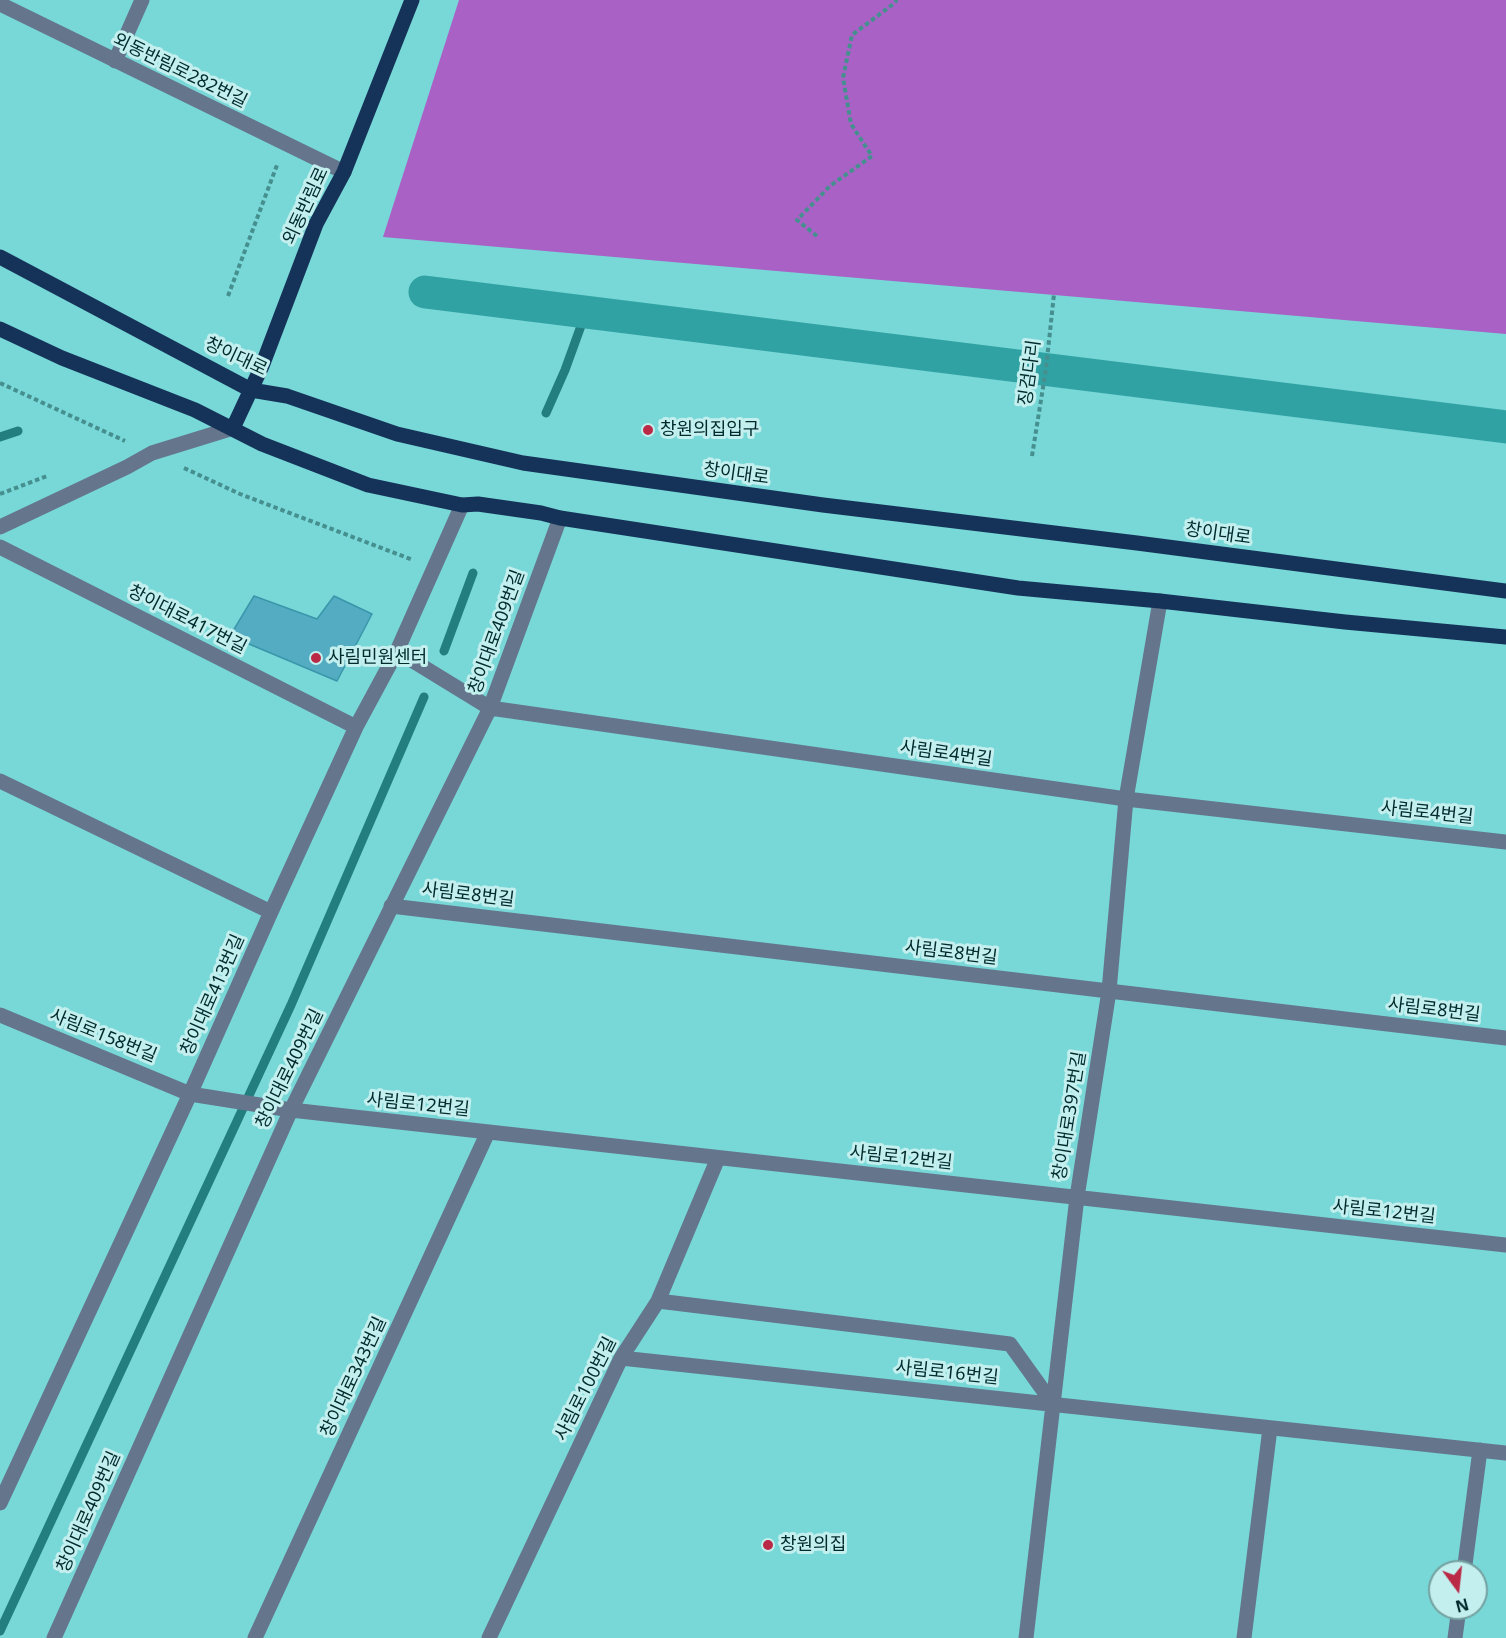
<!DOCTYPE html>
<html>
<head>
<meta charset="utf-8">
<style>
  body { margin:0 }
  #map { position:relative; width:1506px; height:1638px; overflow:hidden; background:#78d7d7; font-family:"Noto Sans",sans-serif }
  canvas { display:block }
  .north { position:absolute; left:1428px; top:1560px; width:60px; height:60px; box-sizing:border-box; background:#c3efee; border:2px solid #75a0a0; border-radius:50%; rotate:165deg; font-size:16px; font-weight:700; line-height:24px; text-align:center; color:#002a2b }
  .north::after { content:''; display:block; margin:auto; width:21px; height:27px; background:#ba2946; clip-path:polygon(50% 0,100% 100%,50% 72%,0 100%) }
</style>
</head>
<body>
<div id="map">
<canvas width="1506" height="1638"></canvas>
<div class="north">N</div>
</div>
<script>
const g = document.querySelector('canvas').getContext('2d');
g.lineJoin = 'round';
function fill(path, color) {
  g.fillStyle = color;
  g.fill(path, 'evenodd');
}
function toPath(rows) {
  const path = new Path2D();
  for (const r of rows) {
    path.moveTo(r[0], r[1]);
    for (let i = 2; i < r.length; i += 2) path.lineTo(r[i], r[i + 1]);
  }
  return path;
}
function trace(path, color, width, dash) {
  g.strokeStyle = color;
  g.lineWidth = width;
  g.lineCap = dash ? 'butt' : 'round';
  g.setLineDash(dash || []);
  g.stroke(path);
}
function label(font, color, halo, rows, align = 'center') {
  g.font = font + ' "Noto Sans","Noto Sans KR",sans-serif';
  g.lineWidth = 6;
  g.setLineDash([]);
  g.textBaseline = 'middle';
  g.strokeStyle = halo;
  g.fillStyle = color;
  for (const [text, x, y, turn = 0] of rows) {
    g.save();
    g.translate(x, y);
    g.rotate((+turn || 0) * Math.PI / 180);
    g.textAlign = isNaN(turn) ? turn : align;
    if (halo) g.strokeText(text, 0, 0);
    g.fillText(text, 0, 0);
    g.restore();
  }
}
const forest = toPath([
  [459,0,1506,0,1506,334,383,237]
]);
const stream = toPath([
  [546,413,565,370,586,312],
  [0,437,18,431],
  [444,651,473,573],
  [0,1631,291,1005,424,697]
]);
const canal = toPath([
  [425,292,1506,427]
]);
const building = toPath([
  [254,596,317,619,334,596,372,614,337,681,230,636,254,596]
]);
const path = toPath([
  [817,236,797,220,830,186,872,156,851,124,843,78,852,35,892,5,897,0],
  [228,296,277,165],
  [0,383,125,441],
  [1032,456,1046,369,1054,294],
  [184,468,240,494,413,560],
  [0,494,47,476]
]);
const minor = toPath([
  [0,4,344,172],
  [115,61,142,0],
  [0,527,127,467,152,453,233,428],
  [0,547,356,727],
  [397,651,490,708,1126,799,1506,842],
  [0,781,271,912],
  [391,906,1506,1038],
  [0,1015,190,1094,291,1110,1506,1245],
  [658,1301,1010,1344,1053,1404],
  [621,1358,1506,1453],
  [0,1503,190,1094,271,912,356,727,397,651,462,505],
  [1464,1572,1480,1450],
  [54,1638,291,1110,490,708,560,518],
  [255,1638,488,1132],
  [489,1638,621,1358,658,1301,718,1158],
  [1026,1638,1077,1197,1109,991,1126,799,1160,601],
  [1244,1638,1270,1428],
  [1455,1638,1459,1608]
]);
const major = toPath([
  [0,257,251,390,287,396,397,434,523,463,823,505,1137,543,1506,591],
  [0,329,62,358,195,410,262,444,368,485,462,505,478,504,541,513,560,518,1018,588,1160,601,1345,622,1506,637],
  [233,428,262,366,316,224,344,172,412,0]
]);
const markers = [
  [648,430,6,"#ba2946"],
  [316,658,6,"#ba2946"],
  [768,1545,6,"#ba2946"]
];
const streetNames = [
  ["외동반림로282번길",180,71,26],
  ["외동반림로",306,206,-65],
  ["창이대로",236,357,25],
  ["징검다리",1030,373,-82],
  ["창이대로",736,474,8],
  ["창이대로",1218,534,8],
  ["창이대로417번길",187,620,27],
  ["창이대로409번길",497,632,-70],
  ["사림로4번길",946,754,8],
  ["사림로4번길",1427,813,6],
  ["사림로8번길",468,895,7],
  ["사림로8번길",951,953,7],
  ["창이대로413번길",213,995,-66],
  ["사림로8번길",1434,1010,7],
  ["사림로158번길",103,1036,22],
  ["창이대로409번길",290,1069,-64],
  ["사림로12번길",418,1105,6],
  ["창이대로397번길",1070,1116,-81],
  ["사림로12번길",901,1158,6],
  ["사림로12번길",1384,1212,6],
  ["사림로16번길",947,1373,6],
  ["창이대로343번길",354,1377,-65],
  ["사림로100번길",586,1389,-63],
  ["창이대로409번길",89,1512,-66]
];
const poiNames = [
  ["창원의집입구",660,430],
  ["사림민원센터",328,658],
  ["창원의집",780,1545]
];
fill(forest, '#a961c6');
trace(stream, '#227e7f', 9);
trace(canal, '#31a2a3', 33);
fill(building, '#53acc1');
trace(building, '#3a96aa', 1.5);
trace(path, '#468f8f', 4, [4.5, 3]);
trace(minor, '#64758c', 15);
trace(major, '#153359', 15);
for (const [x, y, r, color] of markers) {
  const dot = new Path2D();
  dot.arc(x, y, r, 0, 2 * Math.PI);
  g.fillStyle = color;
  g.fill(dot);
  trace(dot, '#c3efee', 2);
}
label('18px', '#002a2b', '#c3efee', streetNames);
label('18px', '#002a2b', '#c3efee', poiNames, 'left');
</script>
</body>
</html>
